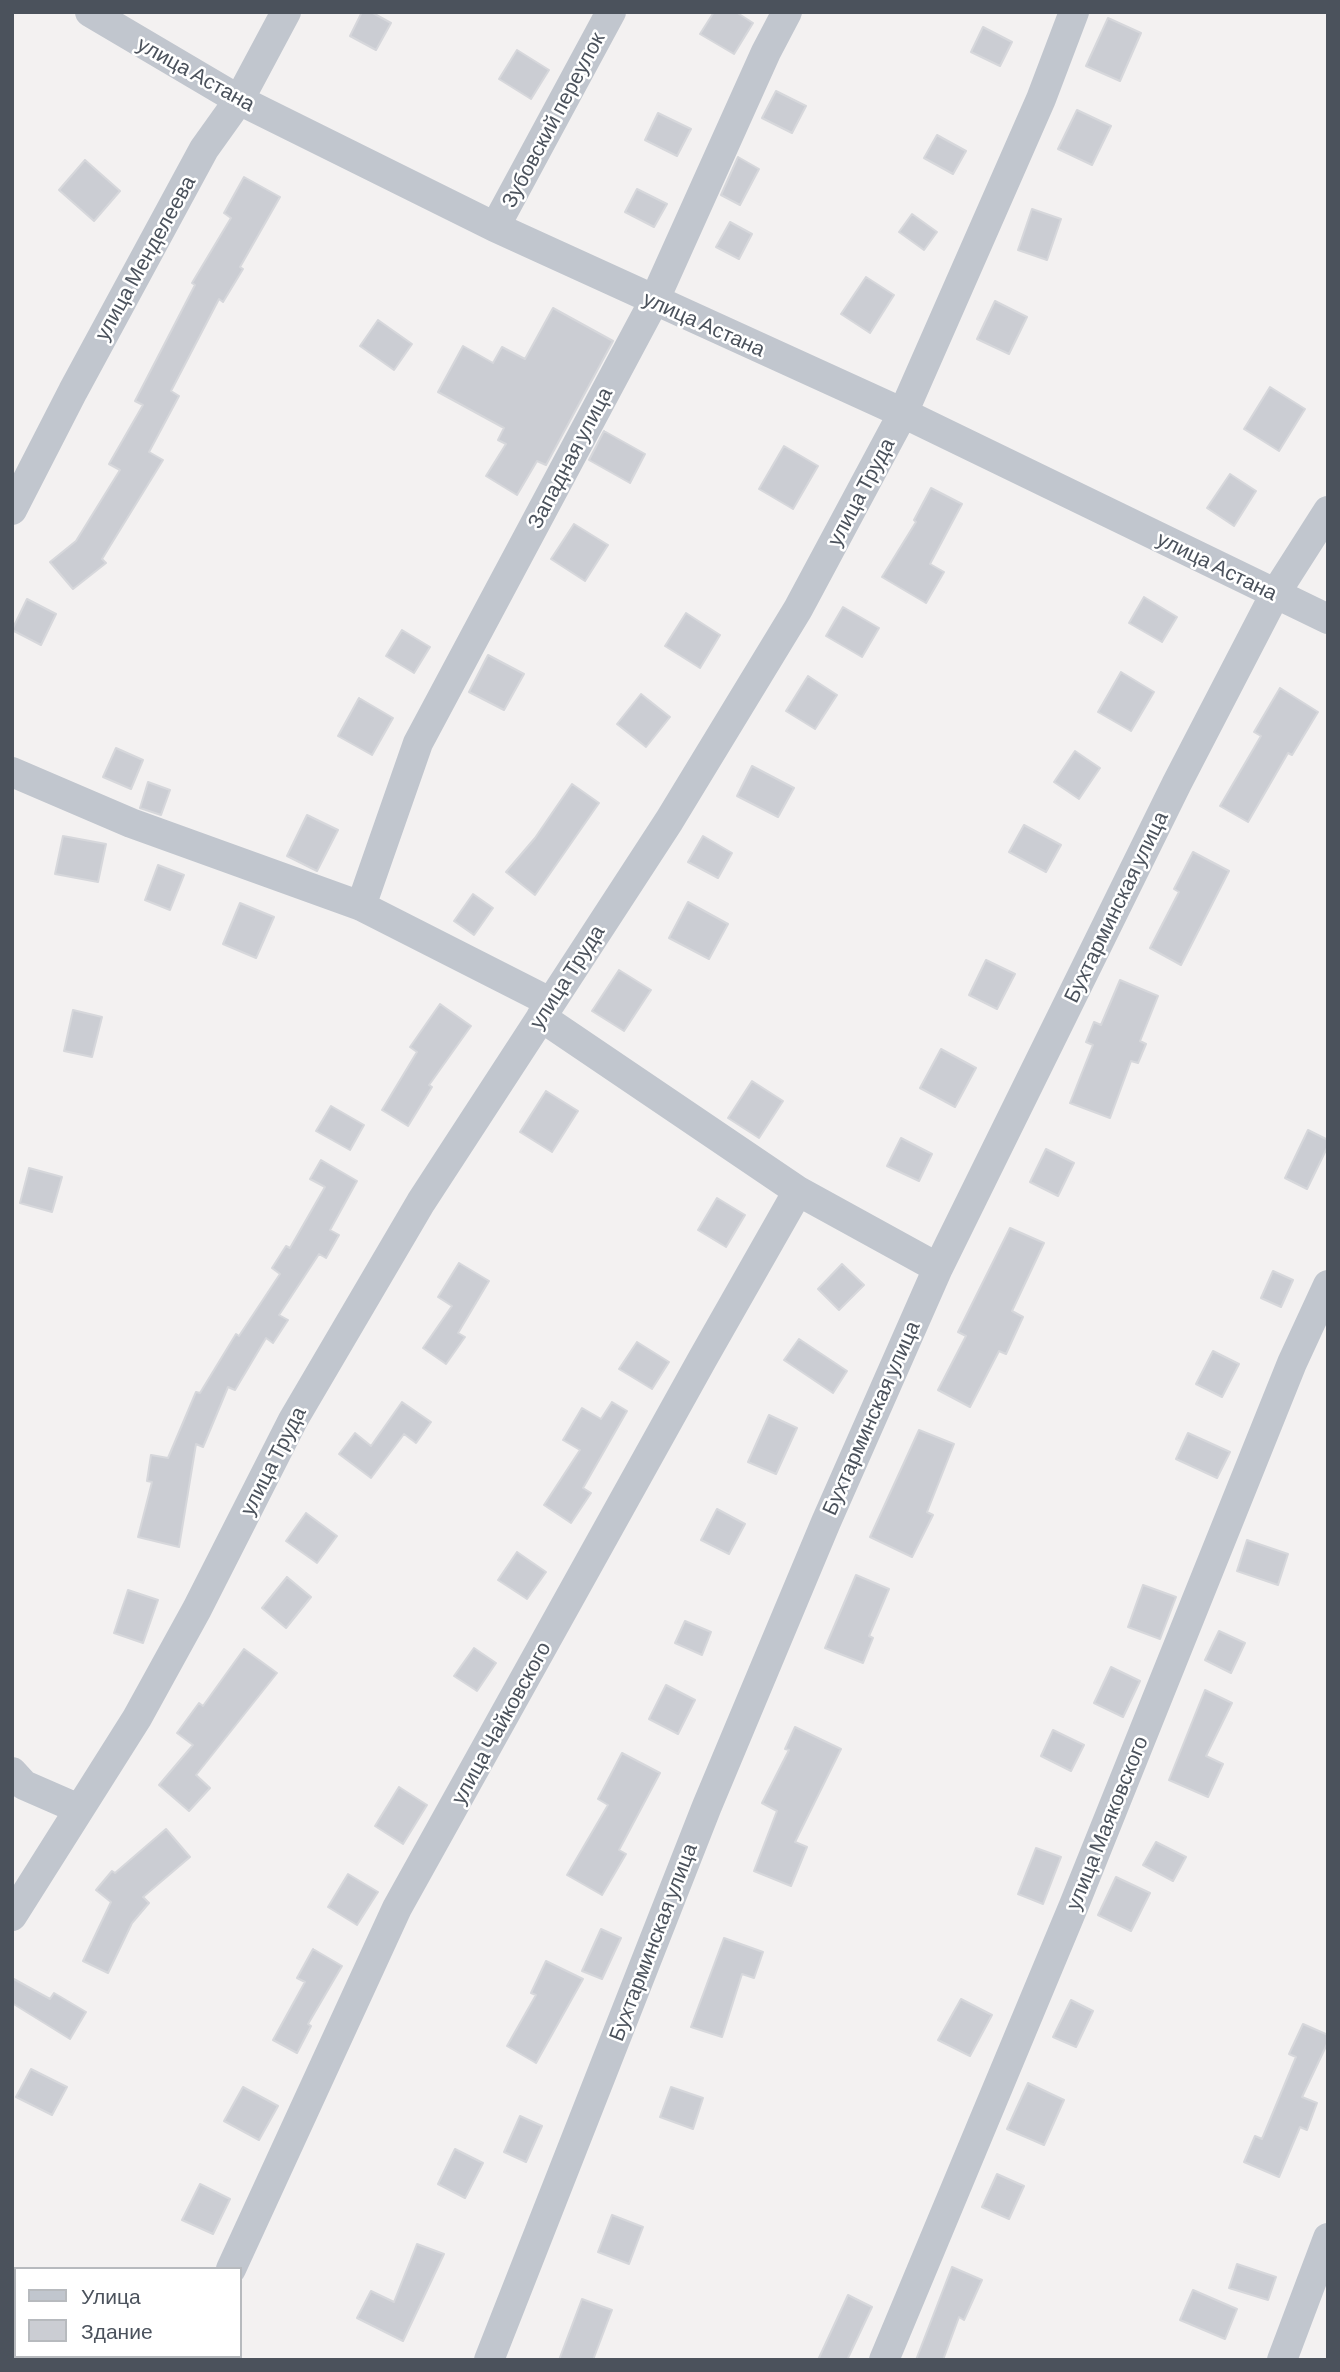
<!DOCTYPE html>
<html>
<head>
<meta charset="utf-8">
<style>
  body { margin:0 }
  #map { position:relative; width:1340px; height:2372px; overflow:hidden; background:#f3f1f1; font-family:Barlow,sans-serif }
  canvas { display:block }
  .frame { position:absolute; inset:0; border:14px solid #4b525c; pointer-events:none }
  .legend { position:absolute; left:14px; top:2267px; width:228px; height:91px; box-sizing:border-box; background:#fff; border:2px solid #b7babe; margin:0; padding:9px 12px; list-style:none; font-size:21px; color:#4b525c }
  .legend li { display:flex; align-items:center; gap:14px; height:35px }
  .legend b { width:35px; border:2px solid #b7babe }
</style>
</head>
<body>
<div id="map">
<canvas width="1340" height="2372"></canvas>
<div class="frame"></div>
<ul class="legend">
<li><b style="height:9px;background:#c1c6ce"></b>Улица</li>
<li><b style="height:19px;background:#cbcdd3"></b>Здание</li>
</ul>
</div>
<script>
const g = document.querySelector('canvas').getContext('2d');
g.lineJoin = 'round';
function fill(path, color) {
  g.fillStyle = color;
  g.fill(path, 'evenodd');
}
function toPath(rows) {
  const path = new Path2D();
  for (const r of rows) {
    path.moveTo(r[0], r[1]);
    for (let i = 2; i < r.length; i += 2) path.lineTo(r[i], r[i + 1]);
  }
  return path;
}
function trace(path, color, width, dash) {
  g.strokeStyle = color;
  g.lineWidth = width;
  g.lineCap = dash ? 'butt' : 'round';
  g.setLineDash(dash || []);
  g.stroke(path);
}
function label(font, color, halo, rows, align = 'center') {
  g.font = font + ' Barlow,sans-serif';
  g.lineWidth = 5;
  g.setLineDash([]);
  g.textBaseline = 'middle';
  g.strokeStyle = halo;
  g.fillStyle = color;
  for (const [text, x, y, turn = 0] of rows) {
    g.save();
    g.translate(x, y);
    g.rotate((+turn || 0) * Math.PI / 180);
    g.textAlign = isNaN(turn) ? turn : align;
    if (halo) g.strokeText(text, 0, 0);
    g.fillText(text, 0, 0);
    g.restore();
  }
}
const building = toPath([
  [362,12,371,12,391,23,376,50,350,36,362,12],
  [714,12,736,12,753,23,734,54,700,34,714,12],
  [1108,18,1141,33,1120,81,1086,66,1108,18],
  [983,27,1012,42,1000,66,971,52,983,27],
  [517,50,549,70,531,99,499,79,517,50],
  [776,91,806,106,792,133,762,118,776,91],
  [1077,110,1111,126,1092,165,1058,149,1077,110],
  [658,113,691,129,677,156,645,140,658,113],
  [937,135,966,151,953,174,924,158,937,135],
  [738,157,759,169,740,205,721,195,738,157],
  [85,160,120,191,94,221,59,190,85,160],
  [244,177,280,197,240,267,243,269,223,302,219,299,171,391,179,396,149,452,163,460,102,559,106,563,73,589,50,562,76,541,120,470,109,464,143,405,135,401,195,285,192,283,231,218,224,213,244,177],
  [637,189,667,204,654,227,625,212,637,189],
  [1032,209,1061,219,1047,260,1018,250,1032,209],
  [912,214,937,232,924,250,899,232,912,214],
  [730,222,752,234,739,259,716,247,730,222],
  [866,277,894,295,870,333,841,314,866,277],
  [995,301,1027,317,1009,354,977,339,995,301],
  [553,308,613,341,546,465,537,461,517,495,486,476,506,444,498,440,504,428,438,392,463,346,493,363,502,347,525,359,553,308],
  [378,320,412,344,394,370,360,346,378,320],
  [1270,387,1305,409,1279,451,1244,429,1270,387],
  [604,431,645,454,630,483,589,460,604,431],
  [784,446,818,466,793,509,759,489,784,446],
  [1230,474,1256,491,1234,526,1207,508,1230,474],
  [931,488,962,504,930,564,944,572,926,603,882,577,916,522,914,520,931,488],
  [574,524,608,545,585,581,551,559,574,524],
  [1144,597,1177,617,1162,642,1129,623,1144,597],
  [27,599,56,614,41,645,12,630,27,599],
  [843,607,879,628,862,657,826,636,843,607],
  [686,613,720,635,700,668,665,646,686,613],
  [402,630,430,647,414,673,386,656,402,630],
  [488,655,524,674,504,710,469,692,488,655],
  [1121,672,1154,692,1131,731,1098,712,1121,672],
  [808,676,837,695,815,729,786,711,808,676],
  [1280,688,1318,712,1292,755,1288,753,1248,822,1220,806,1261,736,1254,732,1280,688],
  [641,694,670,717,646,747,617,724,641,694],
  [359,698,393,718,372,755,338,736,359,698],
  [116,748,143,760,131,789,103,777,116,748],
  [1075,751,1100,768,1079,799,1054,782,1075,751],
  [752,766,794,788,778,817,737,796,752,766],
  [148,782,170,790,161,815,140,808,148,782],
  [572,784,599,803,535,895,506,872,535,838,572,784],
  [307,815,338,830,317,871,287,856,307,815],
  [1024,825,1061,845,1046,872,1009,852,1024,825],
  [63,836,106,844,98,882,55,874,63,836],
  [703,836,732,853,718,878,688,862,703,836],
  [1193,852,1229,871,1181,965,1150,948,1179,892,1174,889,1193,852],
  [158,865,184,875,170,910,145,900,158,865],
  [473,894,493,908,474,935,454,921,473,894],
  [688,902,728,924,709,959,669,938,688,902],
  [240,903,274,917,256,958,223,944,240,903],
  [986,960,1015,974,997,1009,969,995,986,960],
  [619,970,651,990,624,1031,592,1011,619,970],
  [1120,980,1158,996,1140,1041,1146,1044,1138,1063,1131,1061,1110,1118,1070,1103,1093,1045,1086,1042,1094,1022,1101,1025,1120,980],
  [440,1004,471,1026,429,1085,432,1087,408,1126,382,1110,417,1052,410,1047,440,1004],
  [73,1010,102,1017,92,1057,64,1051,73,1010],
  [941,1049,976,1068,955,1107,920,1088,941,1049],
  [752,1081,783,1101,759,1138,728,1118,752,1081],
  [546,1091,578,1111,552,1152,520,1132,546,1091],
  [331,1106,364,1125,350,1150,316,1131,331,1106],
  [1308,1130,1328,1140,1328,1146,1307,1189,1285,1178,1308,1130],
  [901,1138,932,1154,919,1181,887,1166,901,1138],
  [1046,1149,1074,1163,1058,1196,1030,1182,1046,1149],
  [321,1160,357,1181,330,1230,339,1235,326,1258,319,1254,279,1315,288,1320,273,1343,266,1338,235,1390,228,1387,203,1447,196,1444,179,1547,138,1537,152,1482,147,1481,151,1455,168,1458,196,1392,200,1393,236,1334,239,1336,280,1274,272,1268,286,1246,290,1248,325,1187,310,1179,321,1160],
  [29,1168,62,1177,52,1212,20,1203,29,1168],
  [717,1198,745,1215,726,1247,698,1230,717,1198],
  [1010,1228,1044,1243,1012,1311,1023,1317,1006,1354,999,1351,970,1407,938,1390,966,1336,958,1332,1010,1228],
  [459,1263,489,1281,458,1333,465,1337,446,1364,423,1348,452,1306,438,1297,459,1263],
  [842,1264,864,1285,839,1310,818,1289,842,1264],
  [1273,1271,1293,1280,1281,1307,1261,1298,1273,1271],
  [799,1339,847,1371,833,1393,784,1360,799,1339],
  [637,1342,669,1362,652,1389,619,1369,637,1342],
  [1213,1351,1239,1364,1222,1397,1196,1384,1213,1351],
  [402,1402,431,1422,416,1443,404,1434,371,1478,339,1454,355,1433,371,1446,402,1402],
  [612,1402,627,1411,583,1488,591,1493,571,1523,544,1505,580,1450,563,1440,582,1408,601,1419,612,1402],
  [769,1415,797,1428,776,1474,748,1462,769,1415],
  [919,1430,954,1444,927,1512,933,1515,912,1557,870,1537,919,1430],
  [1188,1433,1230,1452,1217,1478,1176,1459,1188,1433],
  [717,1509,745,1524,729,1554,701,1540,717,1509],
  [306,1513,337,1536,317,1563,286,1541,306,1513],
  [1247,1540,1288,1554,1278,1585,1237,1571,1247,1540],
  [517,1552,546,1572,527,1599,498,1580,517,1552],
  [856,1575,889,1589,869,1636,873,1638,863,1663,825,1648,856,1575],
  [287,1577,311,1597,286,1628,262,1608,287,1577],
  [1143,1585,1176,1597,1160,1639,1128,1627,1143,1585],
  [128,1590,158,1600,143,1643,114,1633,128,1590],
  [685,1621,711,1632,702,1655,675,1643,685,1621],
  [1219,1631,1245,1643,1231,1673,1205,1660,1219,1631],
  [474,1648,496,1663,477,1691,454,1676,474,1648],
  [244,1649,277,1673,196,1775,210,1788,189,1811,159,1785,193,1745,177,1733,199,1703,203,1706,244,1649],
  [1111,1667,1140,1681,1123,1717,1094,1703,1111,1667],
  [666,1685,695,1700,678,1734,649,1719,666,1685],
  [1205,1690,1232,1703,1206,1756,1223,1764,1208,1797,1169,1780,1205,1690],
  [795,1727,841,1749,795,1842,807,1847,791,1886,754,1871,777,1811,762,1803,789,1750,785,1749,795,1727],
  [1053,1730,1084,1745,1071,1771,1041,1756,1053,1730],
  [622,1753,660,1773,619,1850,626,1854,602,1895,567,1875,608,1805,598,1799,622,1753],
  [399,1787,427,1805,403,1844,375,1826,399,1787],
  [166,1829,190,1857,143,1897,149,1903,132,1923,108,1973,83,1961,111,1902,96,1890,112,1871,115,1873,166,1829],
  [1156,1842,1186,1857,1173,1881,1143,1865,1156,1842],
  [1036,1848,1061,1857,1043,1904,1018,1894,1036,1848],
  [348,1874,378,1892,357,1925,328,1907,348,1874],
  [1116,1877,1150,1893,1131,1931,1098,1915,1116,1877],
  [601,1929,621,1938,602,1979,582,1971,601,1929],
  [724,1938,763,1952,754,1978,742,1974,722,2037,691,2027,724,1938],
  [313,1949,342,1966,308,2024,311,2026,297,2053,273,2040,305,1982,297,1978,313,1949],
  [546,1961,583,1979,536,2063,507,2046,536,1995,531,1993,546,1961],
  [12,1978,50,1999,54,1993,86,2012,70,2039,12,2003,12,1978],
  [961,1999,992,2015,970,2056,938,2040,961,1999],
  [1071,2000,1093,2011,1076,2047,1053,2037,1071,2000],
  [1303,2024,1328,2035,1328,2042,1302,2097,1317,2103,1307,2130,1300,2127,1279,2177,1244,2162,1255,2136,1262,2139,1296,2057,1289,2054,1303,2024],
  [31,2069,67,2087,52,2115,16,2097,31,2069],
  [1028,2083,1064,2100,1044,2145,1007,2129,1028,2083],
  [243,2087,278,2106,259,2140,224,2121,243,2087],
  [671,2087,703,2098,693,2129,660,2117,671,2087],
  [520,2116,542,2126,526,2162,504,2152,520,2116],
  [455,2149,483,2163,465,2198,438,2184,455,2149],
  [997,2174,1024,2186,1009,2219,982,2207,997,2174],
  [200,2184,230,2199,213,2234,182,2220,200,2184],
  [612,2215,643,2227,629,2264,598,2252,612,2215],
  [417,2244,444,2254,403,2341,357,2318,371,2291,394,2302,417,2244],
  [1237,2264,1276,2277,1268,2300,1229,2288,1237,2264],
  [952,2267,982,2280,964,2320,959,2317,943,2360,916,2360,952,2267],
  [1193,2290,1237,2309,1225,2339,1180,2320,1193,2290],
  [848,2295,872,2307,847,2360,818,2360,848,2295],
  [582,2299,612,2310,593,2360,559,2360,582,2299]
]);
const minor = toPath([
  [90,12,239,100,495,227,903,413,1328,619],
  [495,227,611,12],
  [12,510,73,391,204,149,239,100,286,12],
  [12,772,131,823,361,906,550,1002],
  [361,906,418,743,654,301,766,52,787,12],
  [541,1017,798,1191,938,1268],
  [12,1772,24,1785,79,1809],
  [12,1916,137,1718,197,1609,293,1420,421,1202,669,821,798,609,903,413,1041,99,1074,12],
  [231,2269,397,1908,703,1358,798,1191],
  [193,2360,194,2356],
  [489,2360,707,1806,826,1522,938,1268,1177,783,1275,594,1328,511],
  [884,2360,1074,1905,1292,1363,1328,1285],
  [1282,2360,1328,2238]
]);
const streetNames = [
  ["улица Астана",196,74,29],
  ["Зубовский переулок",553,120,-62],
  ["улица Менделеева",145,258,-61],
  ["улица Астана",704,324,24],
  ["Западная улица",570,458,-62],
  ["улица Труда",861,492,-62],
  ["улица Астана",1217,566,26],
  ["Бухтарминская улица",1116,907,-64],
  ["улица Труда",567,977,-57],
  ["Бухтарминская улица",871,1418,-66],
  ["улица Труда",273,1461,-63],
  ["улица Чайковского",501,1723,-61],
  ["улица Маяковского",1107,1823,-68],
  ["Бухтарминская улица",653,1942,-69]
];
fill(building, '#cbcdd3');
trace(building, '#d6d7db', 2);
trace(minor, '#c1c6ce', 30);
label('21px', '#4b525c', '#fff', streetNames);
</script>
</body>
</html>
